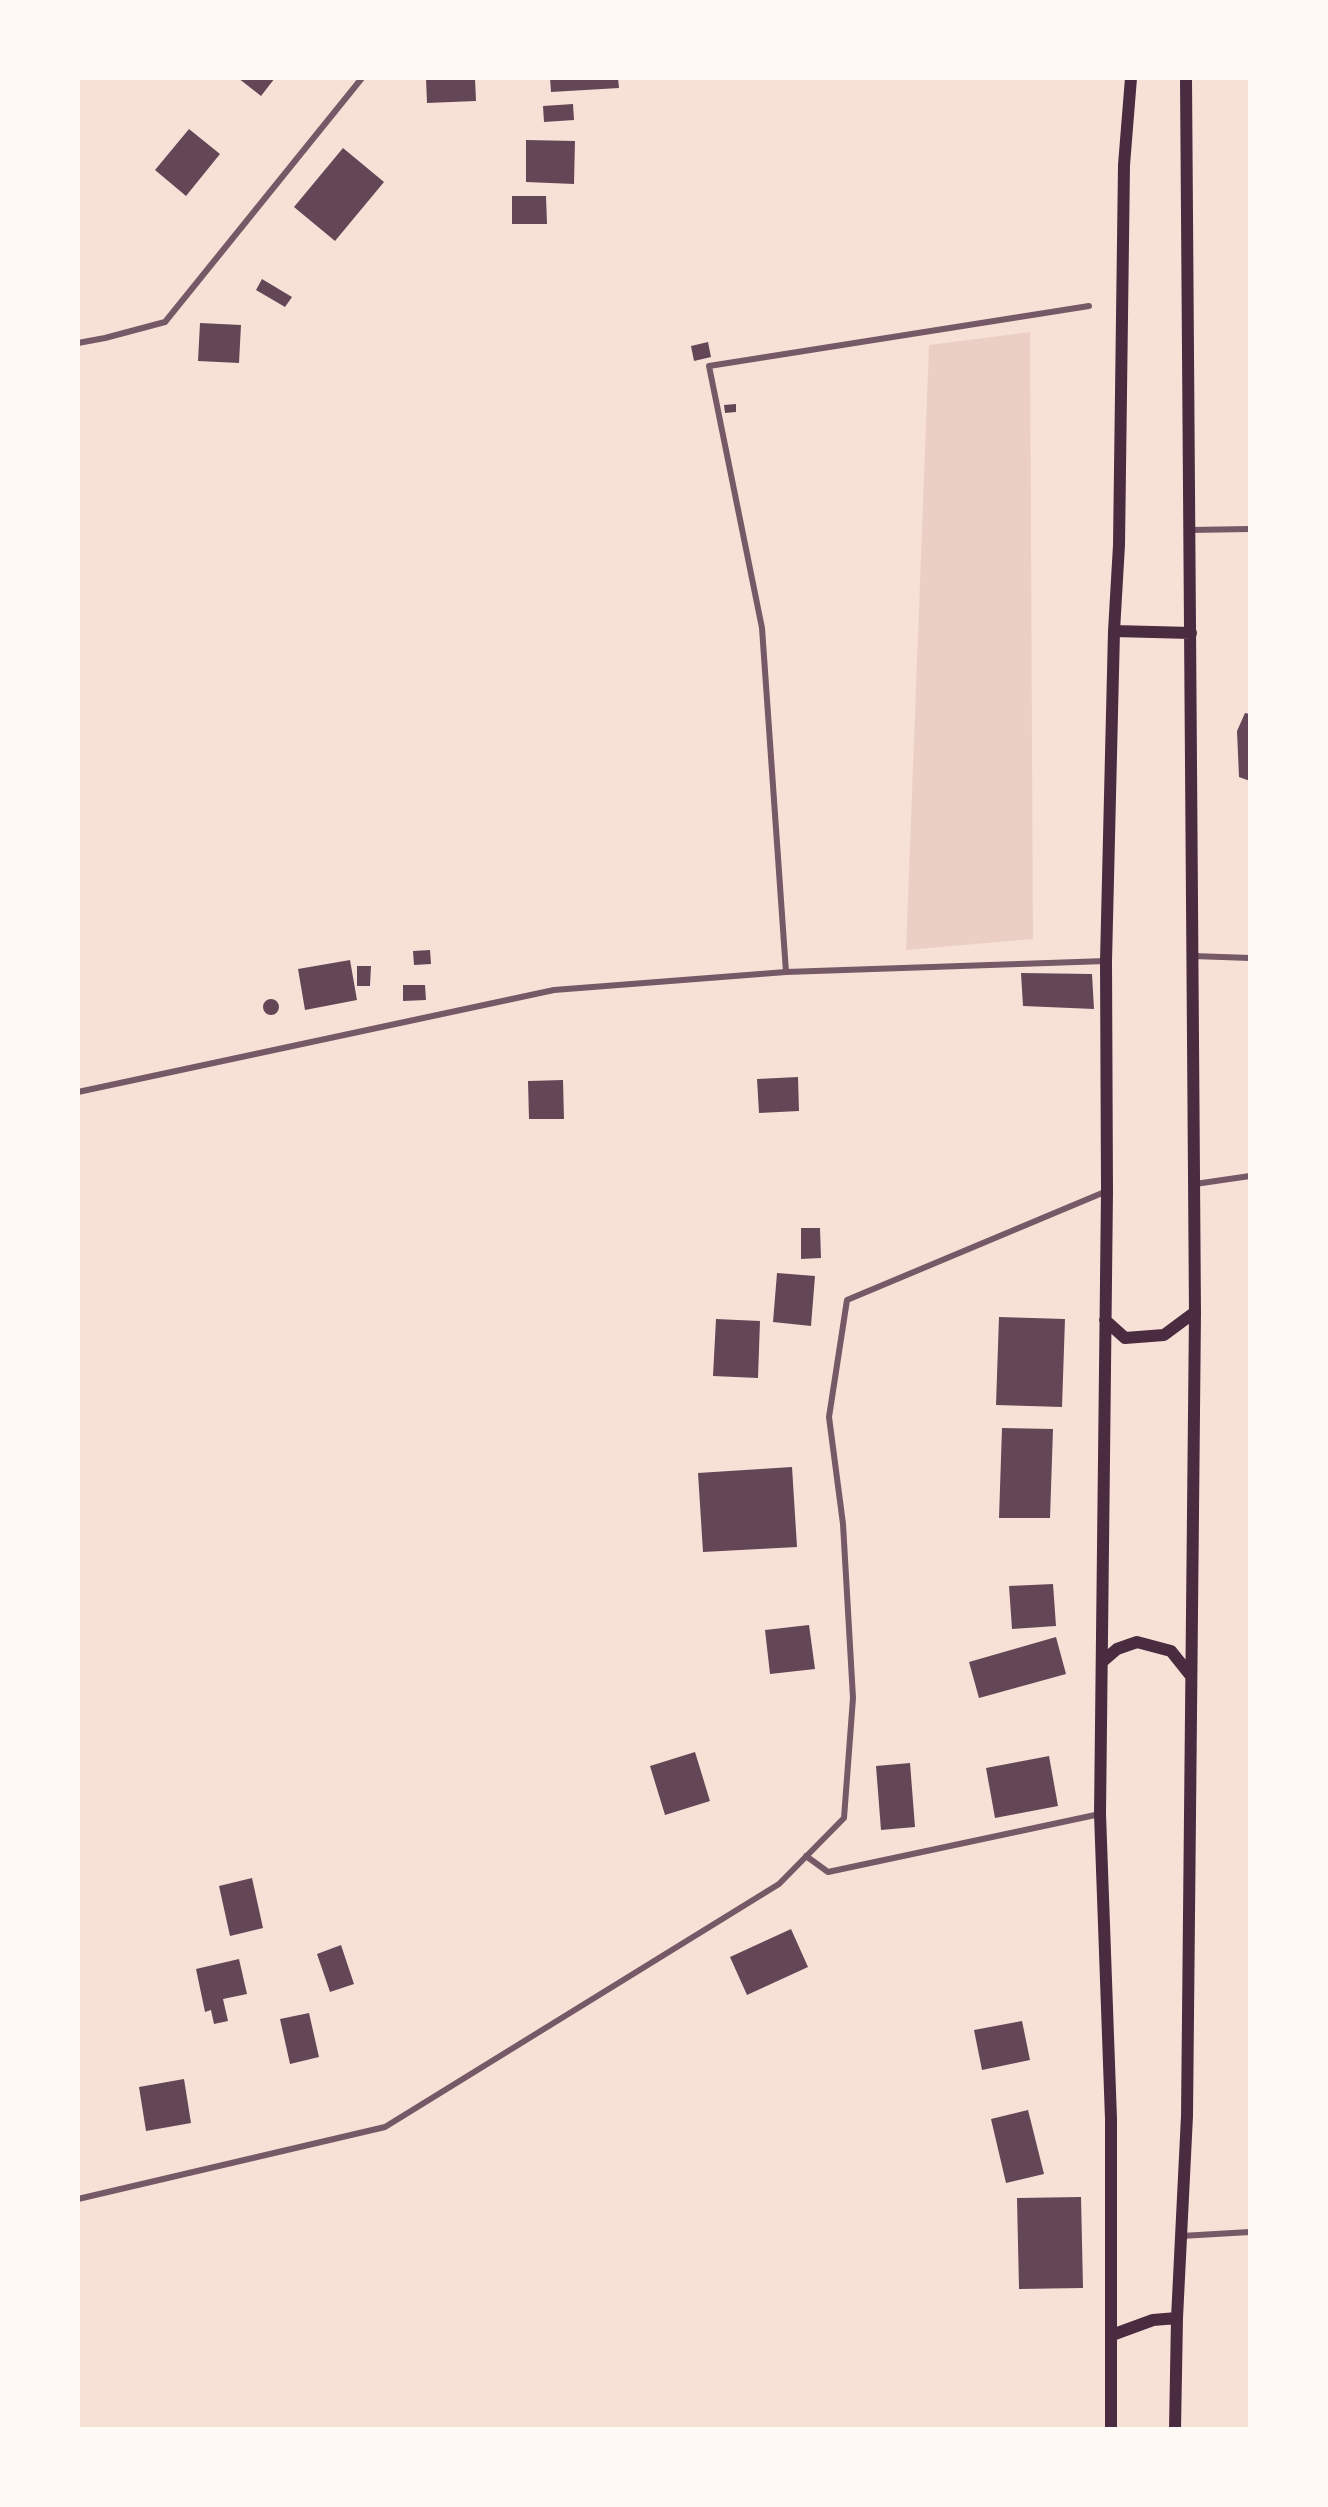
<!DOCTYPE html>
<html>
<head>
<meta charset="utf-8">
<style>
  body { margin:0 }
  #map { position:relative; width:1328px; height:2507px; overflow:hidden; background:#f7e1d7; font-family:"Asap Condensed",sans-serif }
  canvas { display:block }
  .frame { position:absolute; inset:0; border:80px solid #fffaf5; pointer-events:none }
</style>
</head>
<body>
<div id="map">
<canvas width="1328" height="2507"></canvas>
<div class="frame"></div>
</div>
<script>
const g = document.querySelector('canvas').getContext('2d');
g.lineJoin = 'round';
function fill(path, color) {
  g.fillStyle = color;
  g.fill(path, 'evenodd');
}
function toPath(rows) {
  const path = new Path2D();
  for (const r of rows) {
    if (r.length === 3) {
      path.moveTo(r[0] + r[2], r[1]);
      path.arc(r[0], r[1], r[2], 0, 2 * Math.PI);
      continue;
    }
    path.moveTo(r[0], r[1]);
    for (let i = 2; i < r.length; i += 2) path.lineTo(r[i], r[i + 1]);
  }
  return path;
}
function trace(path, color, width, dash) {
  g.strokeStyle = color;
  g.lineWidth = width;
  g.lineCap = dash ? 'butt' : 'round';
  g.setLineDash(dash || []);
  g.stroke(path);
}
const green = toPath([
  [1030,332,1033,939,906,950,929,345]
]);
const building = toPath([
  [238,78,275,78,261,96],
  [426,78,475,78,476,101,427,103],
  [550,78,618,78,619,88,551,92],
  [573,104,574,120,544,122,543,106],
  [189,129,220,154,186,196,155,170],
  [526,140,575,141,574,184,526,182],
  [343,148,384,182,335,241,294,207],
  [512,196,546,196,547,224,512,224],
  [262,279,292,297,285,307,256,290],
  [200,323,241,325,239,363,198,361],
  [708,342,711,357,694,361,691,346],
  [736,404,736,412,725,413,724,405],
  [1245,713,1250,714,1250,781,1239,777,1237,731],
  [430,950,431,964,414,965,413,951],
  [350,960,357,1000,305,1010,298,969],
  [357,966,371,966,370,986,357,986],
  [1021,973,1092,974,1094,1009,1023,1006],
  [403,985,425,985,426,1000,403,1001],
  [271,1007,8],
  [798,1077,799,1111,759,1113,757,1079],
  [563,1080,564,1119,529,1119,528,1081],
  [801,1228,820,1228,821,1258,801,1259],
  [777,1273,815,1276,811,1326,773,1322],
  [999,1317,1065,1319,1062,1407,996,1405],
  [716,1319,760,1321,758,1378,713,1376],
  [1002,1428,1053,1429,1050,1518,999,1518],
  [792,1467,797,1547,703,1552,698,1473],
  [1053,1584,1056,1626,1012,1629,1009,1586],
  [809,1625,815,1669,770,1674,765,1630],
  [1056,1637,1066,1674,979,1698,969,1662],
  [695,1752,710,1801,665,1815,650,1766],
  [1049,1756,1058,1806,995,1818,986,1768],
  [910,1763,915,1827,881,1830,876,1766],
  [252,1878,263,1928,230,1936,219,1886],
  [791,1929,808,1967,747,1995,730,1957],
  [341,1945,354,1984,330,1992,317,1954],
  [239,1959,247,1994,223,1999,228,2021,214,2024,211,2010,205,2012,196,1969],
  [309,2013,319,2057,290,2064,280,2019],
  [1022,2021,1030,2060,982,2070,974,2030],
  [184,2079,191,2123,146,2131,139,2087],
  [1028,2110,1044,2174,1006,2183,991,2119],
  [1081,2197,1083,2288,1019,2289,1017,2198]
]);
const minor = toPath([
  [78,343,105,338,165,322,362,78],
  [1190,530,1250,529],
  [1193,956,1250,958],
  [786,972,762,628,709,366,1089,306],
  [78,1092,554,990,786,972,1106,961],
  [1195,1184,1250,1176],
  [806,1856,828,1872,1100,1814],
  [78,2199,385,2127,779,1884,844,1818,853,1698,843,1524,829,1417,847,1300,1107,1191],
  [1181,2236,1250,2232]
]);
const secondary = toPath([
  [1114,631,1191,633],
  [1105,1320,1125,1338,1164,1335,1195,1312],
  [1102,1662,1117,1649,1137,1642,1171,1651,1191,1676],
  [1112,2335,1153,2320,1177,2318],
  [1111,2429,1111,2119,1100,1814,1107,1191,1106,961,1114,631,1119,545,1124,165,1131,78],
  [1175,2429,1177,2318,1187,2116,1195,1312,1186,78]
]);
fill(green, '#ebcfc5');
fill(building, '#644757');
trace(minor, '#755966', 6);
trace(secondary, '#4a2c40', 12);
</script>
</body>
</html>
